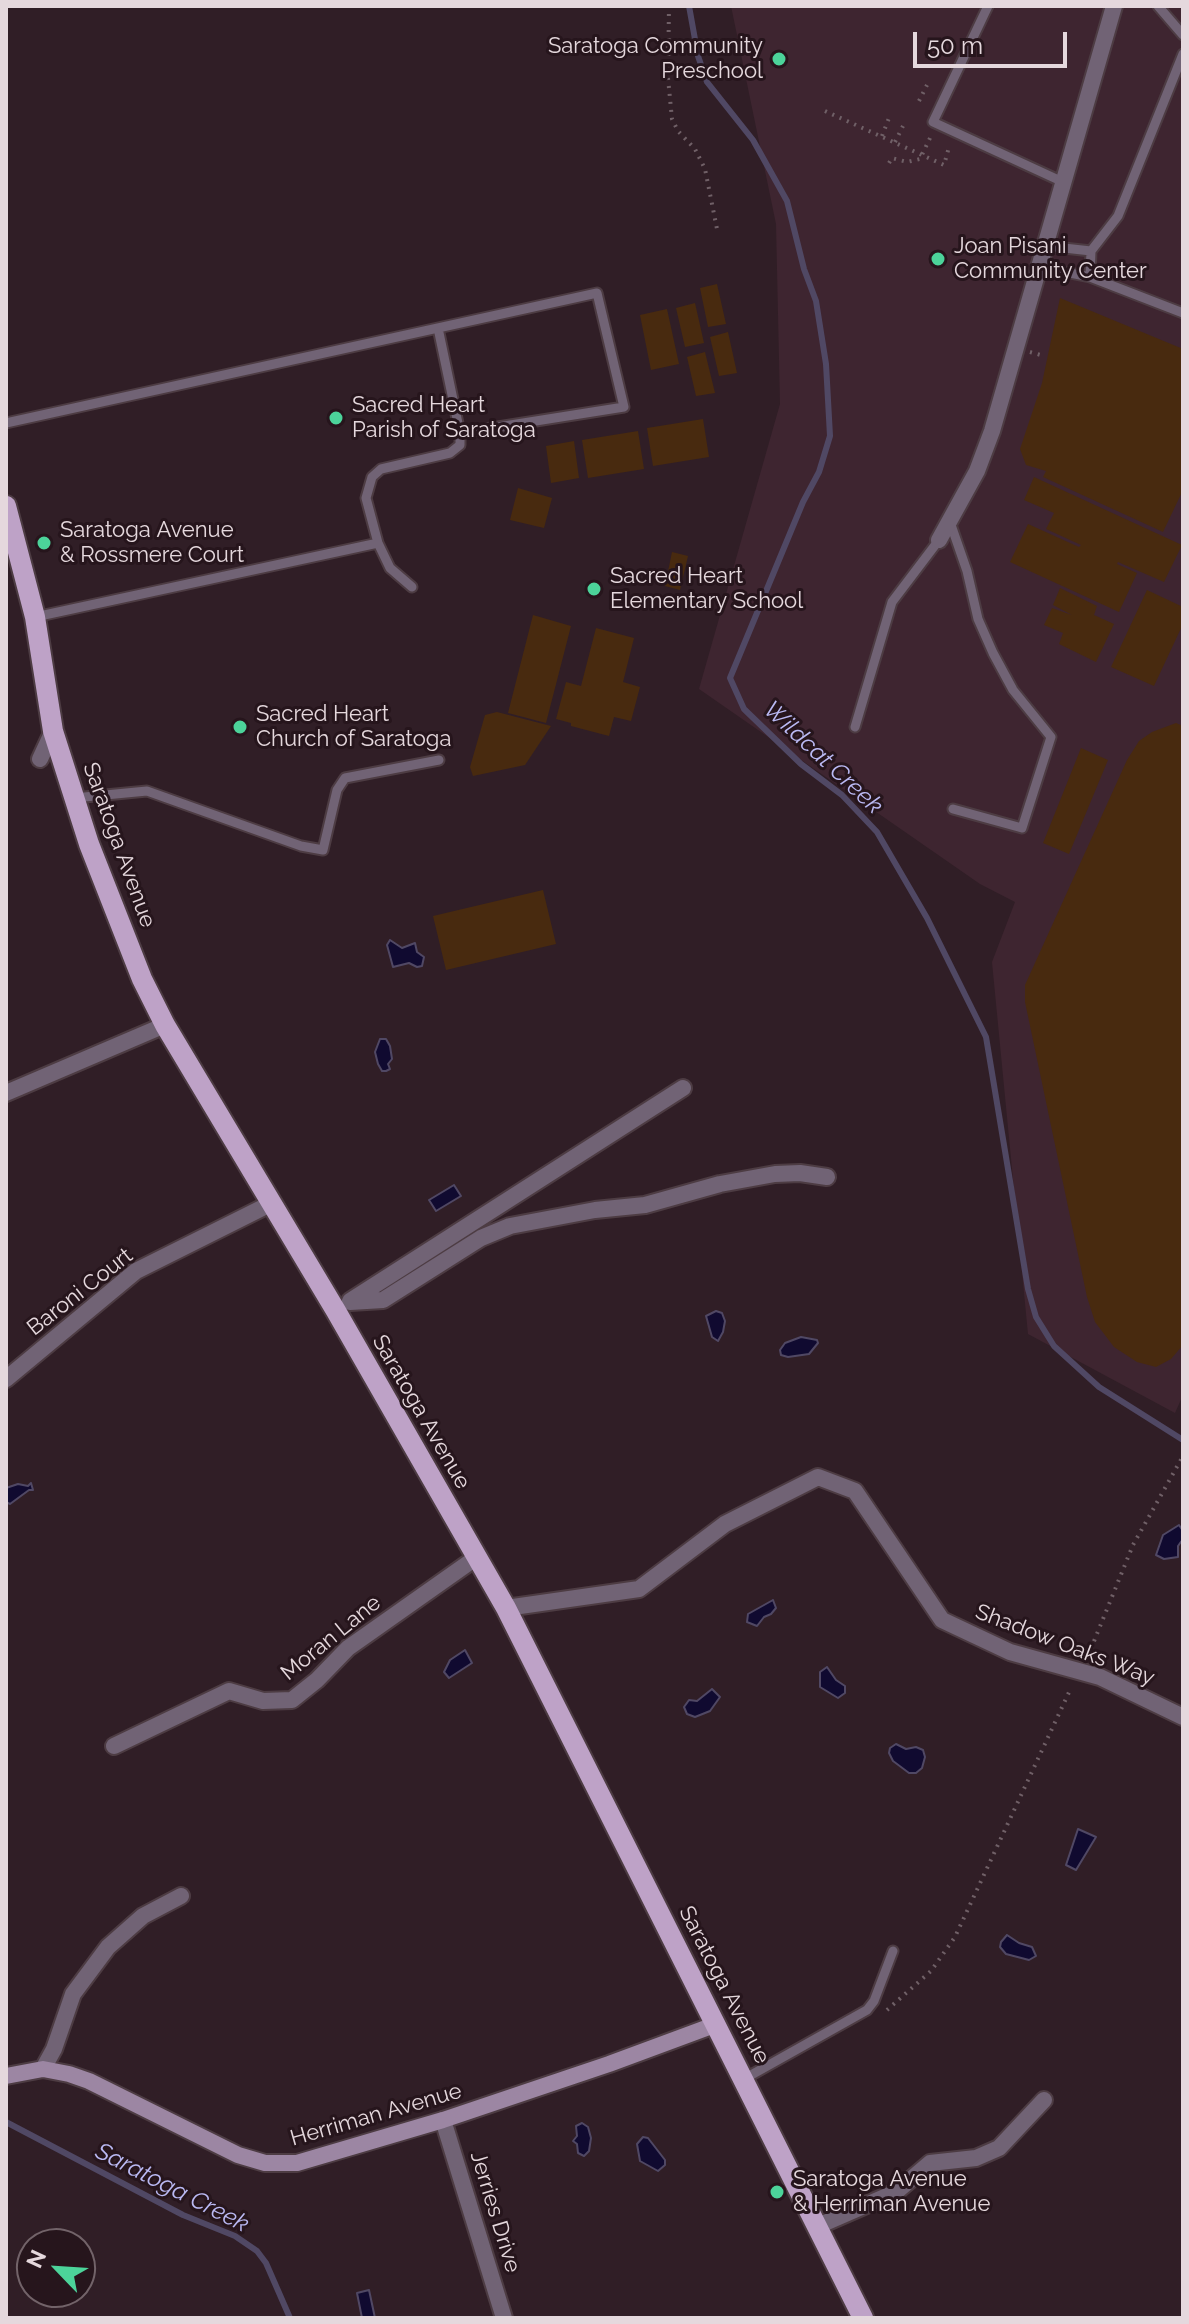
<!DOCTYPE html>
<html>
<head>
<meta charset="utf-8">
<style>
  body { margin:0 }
  #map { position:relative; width:1189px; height:2324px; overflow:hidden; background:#301e26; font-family:Raleway,sans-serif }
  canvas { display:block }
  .frame { position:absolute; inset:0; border:8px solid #e5d8dd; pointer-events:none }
  .north { position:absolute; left:16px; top:2228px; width:80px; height:80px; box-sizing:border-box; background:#26151c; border:2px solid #726369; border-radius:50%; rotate:295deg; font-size:22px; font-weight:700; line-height:32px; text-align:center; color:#e5d8dd }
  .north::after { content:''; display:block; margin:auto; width:28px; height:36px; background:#4cd39a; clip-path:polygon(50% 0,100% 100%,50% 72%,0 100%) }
  .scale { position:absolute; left:913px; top:32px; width:154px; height:36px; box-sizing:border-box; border:4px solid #e5d8dd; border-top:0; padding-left:10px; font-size:24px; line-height:28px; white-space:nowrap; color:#e5d8dd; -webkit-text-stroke:6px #26151c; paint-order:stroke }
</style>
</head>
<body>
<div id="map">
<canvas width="1189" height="2324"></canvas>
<div class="frame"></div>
<div class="north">N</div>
<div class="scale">50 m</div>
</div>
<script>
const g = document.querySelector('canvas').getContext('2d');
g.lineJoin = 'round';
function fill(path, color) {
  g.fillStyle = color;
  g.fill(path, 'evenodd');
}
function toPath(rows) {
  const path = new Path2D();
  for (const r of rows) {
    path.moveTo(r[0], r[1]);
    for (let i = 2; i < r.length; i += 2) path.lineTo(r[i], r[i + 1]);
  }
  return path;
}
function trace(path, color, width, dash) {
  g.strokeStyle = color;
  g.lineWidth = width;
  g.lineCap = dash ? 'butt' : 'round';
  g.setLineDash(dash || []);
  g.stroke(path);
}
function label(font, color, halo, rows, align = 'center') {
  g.font = font + ' Raleway,sans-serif';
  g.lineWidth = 6;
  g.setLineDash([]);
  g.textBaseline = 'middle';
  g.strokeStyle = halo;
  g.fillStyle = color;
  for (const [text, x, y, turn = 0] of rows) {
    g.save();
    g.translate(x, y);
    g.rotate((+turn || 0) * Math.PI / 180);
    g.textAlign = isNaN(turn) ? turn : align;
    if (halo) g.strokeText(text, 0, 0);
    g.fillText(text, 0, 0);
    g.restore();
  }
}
const built = toPath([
  [731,6,1183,6,1183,1395,1175,1413,1028,1334,992,962,1015,902,980,884,699,689,780,404,776,224]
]);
const green = toPath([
  [717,284,726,324,708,327,700,288],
  [1060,298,1183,349,1183,490,1163,532,1043,477,1046,471,1026,465,1020,449,1042,383],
  [695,303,704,343,685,347,676,308],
  [667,309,679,364,651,370,640,315],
  [728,332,737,373,719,376,710,337],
  [705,352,715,393,696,396,687,357],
  [703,419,709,457,653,466,647,428],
  [638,431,644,469,588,478,582,440],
  [574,441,579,478,551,483,546,446],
  [1034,477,1182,545,1164,582,1118,562,1117,564,1137,573,1119,612,1010,562,1028,524,1079,547,1081,545,1046,529,1054,513,1024,500],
  [518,488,552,498,544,528,510,520],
  [672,552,688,556,680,590,665,586],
  [1060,588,1097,606,1094,615,1114,624,1096,662,1059,644,1063,633,1044,625,1052,608,1072,615,1053,605],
  [1147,590,1183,607,1183,624,1154,686,1111,667],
  [533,615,571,626,546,723,508,713],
  [596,628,634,638,623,682,640,687,631,721,614,717,609,736,571,726,571,723,556,719,566,682,581,686],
  [497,712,551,726,525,765,473,776,470,767,485,715],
  [1176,723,1183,726,1183,1345,1171,1359,1156,1367,1137,1362,1114,1347,1095,1322,1087,1297,1025,1002,1025,985,1127,760,1139,741,1152,732],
  [1081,748,1108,760,1069,854,1043,843],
  [543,890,556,944,446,970,433,916]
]);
const water = toPath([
  [390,940,402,948,415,943,417,952,424,957,422,966,417,967,409,963,393,967,387,945,390,940],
  [380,1039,386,1039,390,1046,392,1059,388,1064,390,1069,386,1071,382,1071,378,1064,375,1052,380,1039],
  [454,1185,461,1196,436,1211,429,1200,454,1185],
  [716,1311,722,1313,725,1321,723,1332,718,1341,712,1337,706,1316,716,1311],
  [801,1337,817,1340,818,1343,809,1354,788,1357,781,1355,780,1350,785,1343,801,1337],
  [31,1483,33,1490,29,1490,10,1504,6,1502,6,1488,18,1484,28,1486,31,1483],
  [1179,1525,1183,1531,1183,1539,1178,1546,1178,1557,1164,1559,1156,1555,1163,1535,1179,1525],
  [773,1600,776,1608,771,1614,764,1617,757,1626,747,1622,748,1614,773,1600],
  [465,1650,472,1663,449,1678,444,1672,450,1660,465,1650],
  [827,1667,836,1680,845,1686,845,1693,838,1698,820,1687,820,1672,827,1667],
  [712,1689,720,1697,710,1711,695,1717,687,1714,684,1707,689,1700,697,1701,712,1689],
  [896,1744,906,1749,916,1747,923,1750,925,1757,922,1768,916,1773,909,1773,893,1761,889,1753,890,1748,896,1744],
  [1078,1829,1096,1837,1076,1870,1066,1865,1078,1829],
  [1007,1935,1019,1943,1032,1947,1036,1956,1029,1960,1006,1954,1000,1947,1001,1942,1007,1935],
  [582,2123,588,2127,591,2138,589,2151,584,2156,578,2153,577,2144,573,2141,577,2136,576,2126,582,2123],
  [643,2137,648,2138,665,2160,665,2165,658,2171,640,2161,637,2144,643,2137],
  [369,2290,375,2318,362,2318,357,2293,369,2290]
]);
const stream = toPath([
  [689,6,698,56,707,82,753,140,787,201,804,269,816,301,826,364,830,436,819,472,803,502,730,678,744,709,801,764,842,795,877,832,927,918,986,1037,1028,1289,1036,1317,1054,1346,1099,1387,1183,1440],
  [6,2122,183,2215,235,2236,257,2251,266,2263,290,2318]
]);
const path = toPath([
  [669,6,668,78,672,119,678,131,695,149,705,169,717,229],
  [919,101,927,85],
  [825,111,944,165,949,147],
  [882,136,889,118],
  [895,142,903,126],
  [889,163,892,158,907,162,920,159,930,138],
  [1030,352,1044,356],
  [1088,1656,1133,1545,1183,1456],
  [887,2010,931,1971,955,1937,1071,1688]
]);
const lane = toPath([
  [988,6,933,122,1063,182],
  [1158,6,1183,35],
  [1046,246,1091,251],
  [1040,267,1090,277,1183,313],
  [1090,277,1091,251,1118,216,1183,54],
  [6,423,597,293,624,407,460,433],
  [950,522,967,571,978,619,993,653,1013,690,1051,737,1022,828,953,809],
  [378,543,366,498,372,477,381,469,450,453,460,445,460,433,438,328],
  [35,617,378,543,390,568,412,587],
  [855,727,892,602,939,540],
  [74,798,147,791,301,846,323,850,337,790,345,778,439,760],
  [744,2079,867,2010,874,2001,893,1951]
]);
const street = toPath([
  [939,540,977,471,992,431,1114,6],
  [40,759,53,731],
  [6,1093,165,1025],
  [350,1301,683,1088],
  [350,1302,383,1300,481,1238,510,1226,595,1210,645,1205,720,1184,775,1174,800,1173,827,1177],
  [6,1379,136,1271,272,1203],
  [506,1608,639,1589,725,1524,818,1477,855,1491,942,1620,1010,1652,1100,1677,1183,1717],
  [114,1746,229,1691,263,1701,292,1700,317,1680,348,1648,477,1557],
  [43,2069,54,2049,73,1994,108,1947,143,1916,181,1896],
  [443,2120,504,2318],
  [818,2226,896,2192,930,2163,976,2158,999,2148,1044,2100]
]);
const secondary = toPath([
  [6,2076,43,2069,69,2074,89,2081,238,2155,265,2163,297,2163,443,2120,609,2064,717,2024]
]);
const primary = toPath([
  [6,506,35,617,53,731,89,844,142,979,165,1025,336,1311,506,1608,863,2318]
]);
const markers = [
  [779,59,8,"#4cd39a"],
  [938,259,8,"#4cd39a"],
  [336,418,8,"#4cd39a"],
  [44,543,8,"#4cd39a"],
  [594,589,8,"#4cd39a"],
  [240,727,8,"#4cd39a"],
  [777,2192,8,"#4cd39a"]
];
const poiNames = [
  ["Saratoga Community",763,46,"right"],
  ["Preschool",763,71,"right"],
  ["Joan Pisani",954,246],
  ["Community Center",954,271],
  ["Sacred Heart",352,405],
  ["Parish of Saratoga",352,430],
  ["Saratoga Avenue",60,530],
  ["& Rossmere Court",60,555],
  ["Sacred Heart",610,576],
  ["Elementary School",610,601],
  ["Sacred Heart",256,714],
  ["Church of Saratoga",256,739],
  ["Saratoga Avenue",793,2179],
  ["& Herriman Avenue",793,2204]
];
const streetNames = [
  ["Saratoga Avenue",119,845,70],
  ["Baroni Court",80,1292,-38],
  ["Saratoga Avenue",421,1412,60],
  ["Moran Lane",331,1638,-39],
  ["Shadow Oaks Way",1065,1645,21],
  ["Saratoga Avenue",724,1985,63],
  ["Herriman Avenue",376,2115,-16],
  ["Jerries Drive",495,2212,73]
];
const waterNames = [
  ["Wildcat Creek",823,758,43],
  ["Saratoga Creek",172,2188,27]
];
fill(built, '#3e2530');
fill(green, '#482a0f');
fill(water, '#100a30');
trace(water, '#504864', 2);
trace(stream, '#504864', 6);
trace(lane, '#4d3c43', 13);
trace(street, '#4d3c43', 20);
trace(secondary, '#4d3c43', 20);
trace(primary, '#4d3c43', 24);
trace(path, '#706067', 4, [2, 6]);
trace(lane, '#716375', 9);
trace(street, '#716375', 16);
trace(secondary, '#9c86a3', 16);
trace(primary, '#bea2c7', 20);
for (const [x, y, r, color] of markers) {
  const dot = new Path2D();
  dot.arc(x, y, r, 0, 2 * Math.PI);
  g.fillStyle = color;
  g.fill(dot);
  trace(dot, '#26151c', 3);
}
label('22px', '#e5d8dd', '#26151c', poiNames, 'left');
label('22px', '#e5d8dd', '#26151c', streetNames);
label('italic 24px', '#bab9f3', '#26151c', waterNames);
</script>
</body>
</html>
